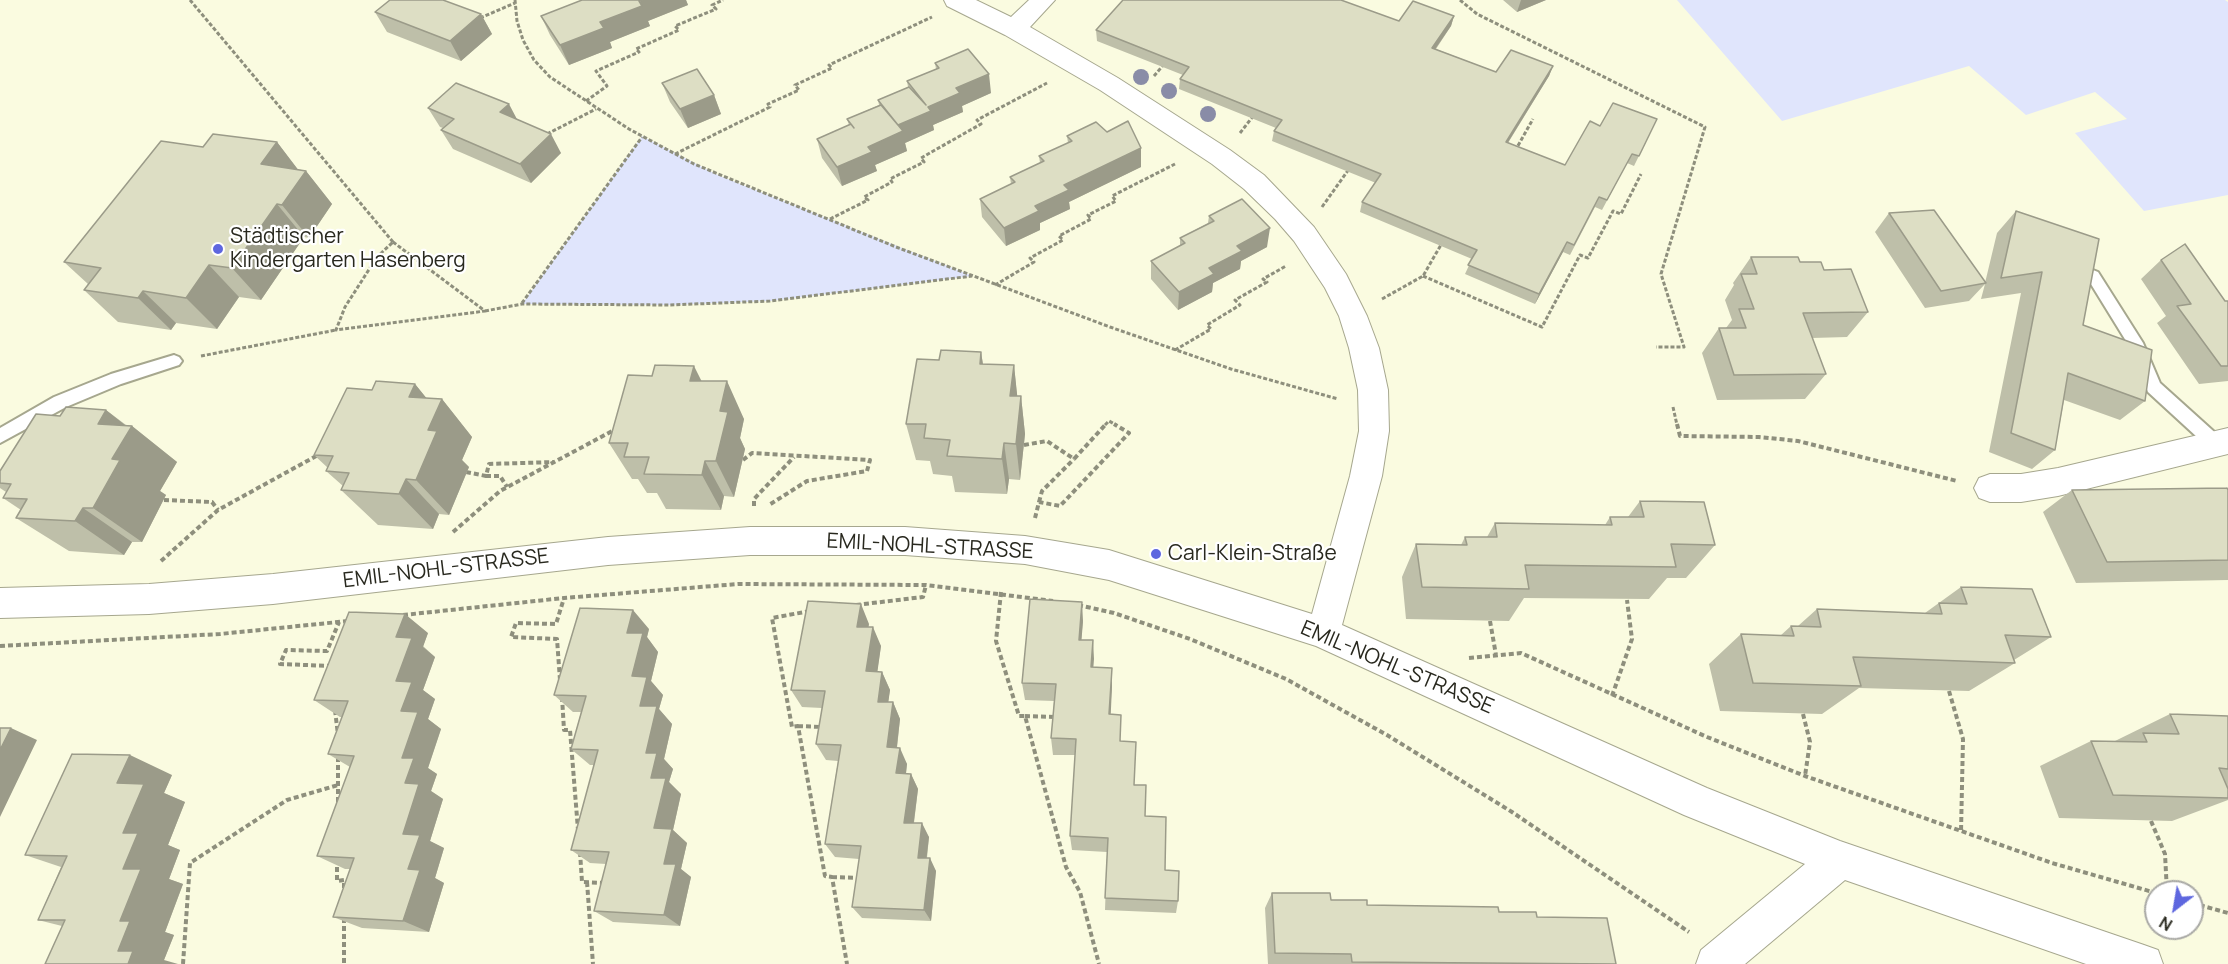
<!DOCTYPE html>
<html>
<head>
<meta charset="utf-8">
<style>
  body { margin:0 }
  #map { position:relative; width:2228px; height:964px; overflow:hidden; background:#fafbe0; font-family:Manrope,sans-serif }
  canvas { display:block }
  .north { position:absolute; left:2144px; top:880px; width:60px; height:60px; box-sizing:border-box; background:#fff; border:2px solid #a9a9a5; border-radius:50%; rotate:211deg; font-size:16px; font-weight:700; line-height:24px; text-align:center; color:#28281e }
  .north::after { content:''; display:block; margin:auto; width:21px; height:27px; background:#5e67df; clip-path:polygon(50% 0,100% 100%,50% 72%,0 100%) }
</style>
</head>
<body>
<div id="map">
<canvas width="2228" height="964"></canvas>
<div class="north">N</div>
</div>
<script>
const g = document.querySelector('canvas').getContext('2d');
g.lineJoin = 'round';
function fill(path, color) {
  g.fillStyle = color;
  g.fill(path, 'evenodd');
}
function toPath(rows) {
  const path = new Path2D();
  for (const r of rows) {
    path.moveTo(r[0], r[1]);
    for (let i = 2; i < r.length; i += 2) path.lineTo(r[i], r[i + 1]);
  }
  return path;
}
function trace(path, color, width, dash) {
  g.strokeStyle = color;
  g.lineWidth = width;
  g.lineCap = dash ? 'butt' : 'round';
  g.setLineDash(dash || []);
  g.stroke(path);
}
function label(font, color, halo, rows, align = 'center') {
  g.font = font + ' Manrope,sans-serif';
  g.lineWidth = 4.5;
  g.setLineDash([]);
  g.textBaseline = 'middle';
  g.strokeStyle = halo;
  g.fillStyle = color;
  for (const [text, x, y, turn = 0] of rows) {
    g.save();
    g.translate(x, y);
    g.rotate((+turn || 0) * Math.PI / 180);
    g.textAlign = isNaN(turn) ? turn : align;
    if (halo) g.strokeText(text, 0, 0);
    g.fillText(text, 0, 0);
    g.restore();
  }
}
const green = toPath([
  [1677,0,2225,0,2228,2,2228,195,2144,211,2075,133,2127,119,2095,92,2026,115,1969,66,1782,121],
  [642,136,718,175,973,276,770,301,670,305,522,304]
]);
const pathFar1 = toPath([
  [190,0,393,242],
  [515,0,517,21,523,40,534,60,550,77,629,129,694,164,896,247,1110,327,1231,369,1338,399],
  [1460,0,1477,14,1705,127,1661,274,1684,347,1656,347],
  [480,18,515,3],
  [1154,76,1165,63],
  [586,101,607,86,596,71,639,52,636,49,679,30,675,26,716,9,712,5,723,0],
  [1240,133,1254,115],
  [547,134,596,109],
  [1515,151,1533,119],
  [675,154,770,107,768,104,799,90,795,85,832,68,829,65,932,17],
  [1322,207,1349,169],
  [830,219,868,200,864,197,892,182,890,179,924,162,921,158,981,124,977,120,1047,83],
  [393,242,485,311,336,330,345,307,377,257,393,242],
  [1423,276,1542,327,1580,255,1588,258,1613,211,1621,214,1641,174],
  [995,285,1034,262,1030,258,1063,240,1059,236,1091,219,1088,215,1116,201,1112,196,1175,164],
  [1382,299,1423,276,1442,243],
  [522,303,642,137],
  [485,311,522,304,670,305,770,301,972,276],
  [1175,350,1211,329,1207,325,1240,305,1235,300,1267,282,1263,279,1286,266],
  [201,356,336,330],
  [1673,407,1677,425],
  [1105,425,1109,421,1116,425]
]);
const path = toPath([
  [1677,424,1680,436,1759,437,1798,441,1957,481],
  [1024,445,1047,441,1074,459,1106,424],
  [743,460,752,453,870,460,867,471,807,481,769,505],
  [466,472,486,476,489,464,554,462],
  [486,476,500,476,507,487],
  [164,500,212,502,218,510],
  [1039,502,1042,491,1074,459],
  [754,506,754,499,794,457],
  [1035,518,1039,502,1060,506,1129,433,1114,424],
  [453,532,500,491,616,429],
  [161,561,218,510,318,455],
  [1001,592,996,641,1019,716,1025,716,1066,867,1080,892,1099,964],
  [856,605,923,597,926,585],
  [1078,605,1114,613,1190,639,1286,679,1387,735,1512,812,1689,932],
  [810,611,772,618,792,727,798,726,825,876,832,877,847,964],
  [403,615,564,598,738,584,926,585,1053,601],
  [1490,621,1496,655],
  [0,646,220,634,348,621],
  [1469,658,1521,653,1707,737,1805,776,2052,863,2156,893],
  [332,666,280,664,286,650,327,651,339,622],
  [560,680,557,639,511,637,516,623,556,624,564,598],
  [1949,691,1963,739,1961,832],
  [1612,696,1632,639,1627,600],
  [562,697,564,730,570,730,578,830],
  [335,710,338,735],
  [1803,714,1810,742,1805,776],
  [1025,716,1056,717],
  [798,726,822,727],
  [338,757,338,804],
  [2151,821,2165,854,2167,892],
  [580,852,582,882,605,883],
  [337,859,337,881,344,880,344,889],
  [832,877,861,878],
  [587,882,593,964],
  [2192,903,2228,913],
  [344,918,344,964],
  [183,964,190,863,287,800,338,785]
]);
const service = toPath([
  [2093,270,2098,272,2143,343,2160,383,2221,438,2223,443,2221,448,2215,450,2209,448,2148,392,2131,349,2086,276,2088,272,2093,270],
  [174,355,179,357,182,361,179,365,121,384,66,407,0,443,0,428,54,397,111,374,174,355]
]);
const minor = toPath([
  [944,0,976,0,1011,17,1029,0,1055,0,1030,27,1118,78,1230,150,1264,175,1314,227,1346,274,1367,316,1379,348,1388,390,1389,431,1382,476,1342,625,1707,788,1840,841,2144,945,2158,950,2163,964,2086,964,1845,880,1745,964,1696,964,1701,950,1805,864,1684,815,1316,646,1109,580,1025,564,905,555,750,555,608,565,273,604,149,614,0,618,0,588,149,584,273,574,608,537,750,527,905,527,1025,536,1109,550,1312,614,1350,476,1359,431,1358,390,1349,348,1339,316,1325,288,1294,241,1275,219,1244,189,1212,164,1100,90,1005,35,947,6,944,0],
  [2228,428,2228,454,2058,496,2021,502,1990,502,1979,498,1974,488,1979,478,1990,474,2021,474,2058,468,2228,428]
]);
const trees = [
  [1141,77],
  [1169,91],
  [1208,114]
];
const wall = toPath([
  [582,0,686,0,688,5,648,21,650,26,610,42,612,48,569,65,550,35,541,16],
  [1503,0,1546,0,1517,12],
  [375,12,481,14,492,34,461,61,387,32],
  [1454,16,1451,26,1436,49,1496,72,1553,66,1549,76,1508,143,1565,165,1600,126,1657,119,1634,166,1627,163,1602,210,1595,207,1570,255,1563,252,1535,304,1465,274,1472,259,1360,212,1362,202,1376,183,1272,141,1274,131,1276,128,1179,89,1180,79,1183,75,1097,41,1096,30,1399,21],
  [935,63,991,93,962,106,963,112,933,125,934,130,905,143,907,151,875,165,877,171,842,186,822,158,817,139,849,125,847,119,879,105,878,100,908,87,907,81,936,69],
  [662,83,714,95,721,114,688,128,670,102],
  [428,108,517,119,561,153,531,183,453,149,441,130,443,128,440,127],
  [1107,132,1141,148,1141,167,1069,202,1070,209,1040,223,1040,230,1006,246,982,217,980,199,1011,184,1010,177,1040,163,1039,156,1068,143,1067,136],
  [277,142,297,169,306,171,332,204,309,238,304,237,261,300,239,297,217,329,176,323,171,330,118,322,84,290,88,284,64,262,203,147],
  [2016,211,2083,325,2145,401,2120,420,2064,400,2055,450,2032,469,1989,452,2021,293,1981,299,1985,284,1969,301,1925,308,1875,232,1889,213,1985,283,1997,233],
  [1209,216,1267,247,1241,261,1240,269,1213,283,1212,292,1178,310,1151,279,1151,261,1180,246,1180,238,1208,223],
  [1751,257,1800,262,1824,270,1868,312,1847,337,1812,338,1826,374,1805,399,1717,400,1702,353,1719,328,1726,328,1732,320,1725,300,1734,285,1733,283],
  [2161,260,2225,301,2228,301,2228,381,2199,384,2157,323,2166,316,2141,279],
  [981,352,983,364,1014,365,1017,396,1021,396,1025,434,1020,480,1009,479,1007,494,955,492,952,476,933,474,930,461,916,460,906,424,939,360],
  [701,381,744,419,740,438,745,449,734,497,724,496,721,510,666,509,657,493,647,493,638,479,632,479,609,443],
  [415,384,426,398,442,399,472,437,462,460,469,467,449,515,439,514,433,529,378,525,341,490,343,486,326,471,328,468,314,455,372,390],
  [106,410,126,425,132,426,177,462,160,491,166,495,142,542,132,542,124,555,69,551,16,518,21,510,3,498,6,492,0,488,0,471,60,416],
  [2072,490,2228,490,2228,580,2076,583,2043,512],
  [1640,501,1715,545,1686,578,1667,578,1649,599,1524,598,1509,621,1406,619,1402,577,1416,544,1461,545,1465,537,1487,537,1495,523,1605,525,1610,517,1628,517],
  [1961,587,2051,637,2014,660,2015,663,1969,691,1859,688,1822,714,1720,711,1709,664,1741,634,1780,636,1791,626,1798,626,1817,609,1925,613],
  [1083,621,1081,640,1093,640,1093,667,1112,686,1110,714,1121,741,1134,785,1165,870,1178,901,1176,913,1105,910,1107,852,1072,850,1070,836,1075,755,1053,755,1051,738,1054,701,1025,700,1022,683],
  [869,624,868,627,881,646,877,672,882,672,890,690,888,702,893,702,900,719,897,748,907,764,906,774,911,774,918,789,914,823,929,837,927,858,936,871,931,921,862,918,852,907,859,859,835,857,825,844,838,761,826,760,816,744,822,708,802,707,791,690],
  [649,629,647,637,658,652,651,681,663,695,659,709,672,724,664,759,673,769,669,782,681,794,673,830,687,843,681,869,691,877,680,926,613,922,594,911,606,864,590,863,571,850,594,765,590,765,571,749,581,712,573,712,554,695],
  [428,633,423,646,435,657,423,690,435,699,428,719,441,729,428,768,437,774,431,791,443,799,430,841,444,848,435,878,444,883,429,932,362,928,333,917,350,869,345,869,317,856,350,767,328,754,342,717,340,717,314,700],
  [2170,714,2228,716,2228,800,2172,821,2059,818,2040,766,2091,741,2115,741],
  [172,775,164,793,185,802,168,845,180,850,169,879,183,884,165,932,174,935,164,960,45,964,62,926,38,920,61,867,25,855],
  [1272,893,1367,905,1537,917,1616,964,1268,964,1265,908]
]);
const shadedWall = toPath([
  [643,0,686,0,688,5,648,21,650,26,610,42,612,48,569,65,560,45,600,22],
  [1521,0,1546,0,1517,12],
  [481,14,492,34,461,61,450,41],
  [1454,16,1451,26,1429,58,1432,48],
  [1553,66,1549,76,1502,152,1506,142],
  [989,74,991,93,962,106,963,112,933,125,934,130,905,143,907,151,875,165,877,171,842,186,837,167,898,125,956,88],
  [714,95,721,114,688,128,680,109],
  [509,104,519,123,500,112],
  [551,134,561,153,531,183,520,164],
  [277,142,303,176,306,171,332,204,309,238,282,205,261,164],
  [1141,148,1141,167,1069,202,1070,209,1040,223,1040,230,1006,246,1004,228,1064,185],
  [277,204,304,237,261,300,232,268],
  [1270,228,1267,247,1241,261,1240,269,1213,283,1212,292,1178,310,1179,292,1237,246],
  [1567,242,1563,252,1535,304,1539,294],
  [209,265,239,297,217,329,186,298],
  [143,291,176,323,171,330,138,298],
  [981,352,987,391,980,364],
  [1014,365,1018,403,1010,396],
  [694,366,713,404,690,381],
  [727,381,744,419,740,438,745,449,734,497,716,461,720,411],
  [415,384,437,411,442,399,472,437,462,460,469,467,449,515,416,480,409,397],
  [1021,396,1025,434,1020,480,1016,444],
  [106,410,130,429,132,426,177,462,160,491,166,495,142,542,93,508,98,424],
  [1004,443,1009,479,1007,494,1002,459],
  [705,461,724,496,721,510,702,475],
  [406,479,439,514,433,529,399,494],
  [83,508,132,542,124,555,75,521],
  [1082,602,1083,621,1080,659,1079,640],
  [861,604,869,624,865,646,857,627],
  [633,610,649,629,647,637,658,652,651,681,663,695,659,709,672,724,664,759,673,769,669,782,681,794,673,830,687,843,681,869,691,877,680,926,664,915,664,864,654,828,651,778,646,753,640,706,632,676,627,633],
  [405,614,428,633,423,647,435,657,423,690,435,699,428,719,441,729,428,768,437,774,431,791,443,799,430,841,444,848,435,878,444,883,429,932,403,921,408,869,403,834,405,783,402,758,401,711,396,681,396,637],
  [873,627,881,646,875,689,866,671],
  [1093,640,1094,659,1092,685,1091,667],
  [1112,668,1112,686,1110,731,1109,714],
  [882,672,890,690,886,719,878,702],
  [893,702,900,719,895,763,887,747],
  [11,728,37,740,0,817,0,750],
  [900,748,907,764,904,789,896,773],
  [130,755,172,775,164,793,185,802,168,845,180,850,169,879,183,884,165,932,174,935,164,960,178,964,128,964,118,951,123,869,117,783],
  [911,774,918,789,912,836,904,823],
  [922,823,929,837,925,871,918,858],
  [930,858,936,871,931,921,924,910]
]);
const building = toPath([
  [390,0,443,0,481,14,450,41,375,12,390,0],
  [582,0,643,0,639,1,642,6,600,22,604,28,560,45,541,16,582,0],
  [1123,0,1341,0,1399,21,1413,1,1454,16,1432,48,1496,72,1511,50,1553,66,1506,142,1565,165,1590,121,1600,126,1613,103,1657,119,1639,156,1632,154,1607,200,1599,197,1574,245,1567,242,1539,294,1468,265,1477,250,1362,202,1381,174,1274,131,1282,120,1180,79,1189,67,1096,30,1123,0],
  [968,49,989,74,956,88,960,93,928,107,931,111,898,125,878,100,909,87,926,105,907,81,939,68,935,63,968,49],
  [697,69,714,95,680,109,662,83,697,69],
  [456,83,509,104,500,112,551,134,520,164,441,130,454,119,428,108,456,83],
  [881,105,903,131,868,147,872,152,837,167,817,139,851,124,854,128,847,119,881,105],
  [1128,121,1141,148,1064,185,1069,190,1035,206,1039,211,1004,228,980,199,1015,182,1010,177,1044,161,1039,156,1072,141,1067,136,1096,122,1107,132,1128,121],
  [213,134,277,142,261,164,306,171,282,205,277,204,232,268,209,265,186,298,143,291,138,298,84,290,101,268,64,262,161,141,203,147,213,134],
  [1242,199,1270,228,1237,246,1242,251,1209,268,1214,274,1179,292,1151,261,1185,243,1180,238,1214,221,1209,216,1242,199],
  [1934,210,1986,283,1941,291,1889,213,1934,210],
  [2016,211,2099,239,2083,325,2152,350,2145,401,2068,373,2055,450,2011,433,2042,272,2001,278,2016,211],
  [2185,244,2225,301,2228,301,2228,366,2221,366,2177,306,2191,304,2161,260,2185,244],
  [1751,257,1798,257,1800,262,1821,262,1824,270,1851,269,1868,312,1803,313,1826,374,1734,375,1719,328,1746,328,1739,309,1754,309,1741,274,1757,274,1751,257],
  [941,350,981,352,980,364,1014,365,1010,396,1021,396,1016,444,1004,443,1002,459,947,456,950,440,924,438,926,424,906,424,917,359,939,360,941,350],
  [655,365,694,366,690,381,727,381,720,411,728,412,716,461,705,461,702,475,644,474,649,457,624,457,628,443,609,443,628,375,652,376,655,365],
  [376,381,415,384,409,397,442,399,428,430,437,431,416,480,406,479,399,494,341,490,349,473,326,471,333,456,314,455,347,388,372,390,376,381],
  [66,407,106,410,98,424,132,426,112,459,120,460,93,508,83,508,75,521,16,518,27,499,3,498,11,484,0,483,0,471,36,414,60,416,66,407],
  [2227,488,2228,490,2228,560,2107,562,2072,490,2227,488],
  [1640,501,1704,502,1715,545,1671,544,1676,567,1525,565,1529,589,1422,587,1416,544,1467,545,1465,537,1497,537,1495,523,1612,525,1610,517,1644,517,1640,501],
  [1961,587,2032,589,2051,637,2005,635,2015,663,1853,657,1861,686,1753,683,1741,634,1794,636,1791,626,1821,627,1817,609,1942,614,1939,603,1967,604,1961,587],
  [1030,599,1082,602,1079,640,1093,640,1091,667,1112,668,1109,714,1121,715,1120,741,1136,742,1134,785,1146,785,1145,816,1166,817,1165,870,1179,871,1178,901,1105,898,1108,838,1070,836,1076,739,1051,738,1056,684,1022,683,1030,599],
  [808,601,861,604,857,627,873,627,866,671,882,672,878,702,893,702,887,747,900,748,896,773,911,774,904,823,922,823,918,858,930,858,924,910,852,907,861,846,825,844,841,745,816,744,825,691,791,690,808,601],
  [580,608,633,610,627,633,643,633,632,676,647,677,640,706,657,706,646,753,657,753,651,778,666,778,654,828,672,829,664,864,676,864,664,915,594,911,609,852,571,850,598,750,571,749,586,696,554,695,580,608],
  [349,612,405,614,396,637,412,638,396,681,412,682,401,711,418,712,402,758,414,758,405,783,419,784,403,834,420,835,408,869,420,870,403,921,333,917,354,858,317,856,354,756,328,754,348,701,314,700,349,612],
  [2170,714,2228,716,2228,769,2219,768,2228,789,2228,798,2113,795,2091,741,2147,742,2143,733,2179,734,2170,714],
  [0,728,11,728,0,750,0,728],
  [72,754,130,755,117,783,144,784,123,833,138,833,123,869,141,869,120,921,130,921,118,951,133,951,128,964,45,964,65,920,38,920,67,856,25,855,72,754],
  [1272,893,1330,893,1331,900,1367,900,1367,905,1498,907,1499,912,1536,912,1537,917,1607,918,1616,964,1352,962,1351,954,1275,953,1272,893]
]);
const markers = [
  [218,249,6,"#5e67df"],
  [1156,554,6,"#5e67df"]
];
const poiNames = [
  ["Städtischer",230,237],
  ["Kindergarten Hasenberg",230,261],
  ["Carl-Klein-Straße",1168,554]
];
const streetNames = [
  ["EMIL-NOHL-STRASSE",930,547,3],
  ["EMIL-NOHL-STRASSE",446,569,-7],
  ["EMIL-NOHL-STRASSE",1397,668,23]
];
fill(green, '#e0e5fc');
trace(service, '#a6a78e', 4);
trace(minor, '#a6a78e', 2);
trace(pathFar1, '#8e8f7d', 3, [4, 2]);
trace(path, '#8e8f7d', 4, [5, 3]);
fill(service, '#fff');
fill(minor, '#fff');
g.fillStyle = '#898ca7';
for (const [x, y] of trees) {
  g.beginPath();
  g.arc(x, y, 8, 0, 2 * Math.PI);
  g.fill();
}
fill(wall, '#bebfa9');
fill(shadedWall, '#9b9b89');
fill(building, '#dddec4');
trace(building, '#9b9b89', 1.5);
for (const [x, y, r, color] of markers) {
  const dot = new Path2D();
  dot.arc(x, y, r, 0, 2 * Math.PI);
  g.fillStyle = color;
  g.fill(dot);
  trace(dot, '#fff', 2);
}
label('21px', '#28281e', '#fff', poiNames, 'left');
label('21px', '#28281e', '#fff', streetNames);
</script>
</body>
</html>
